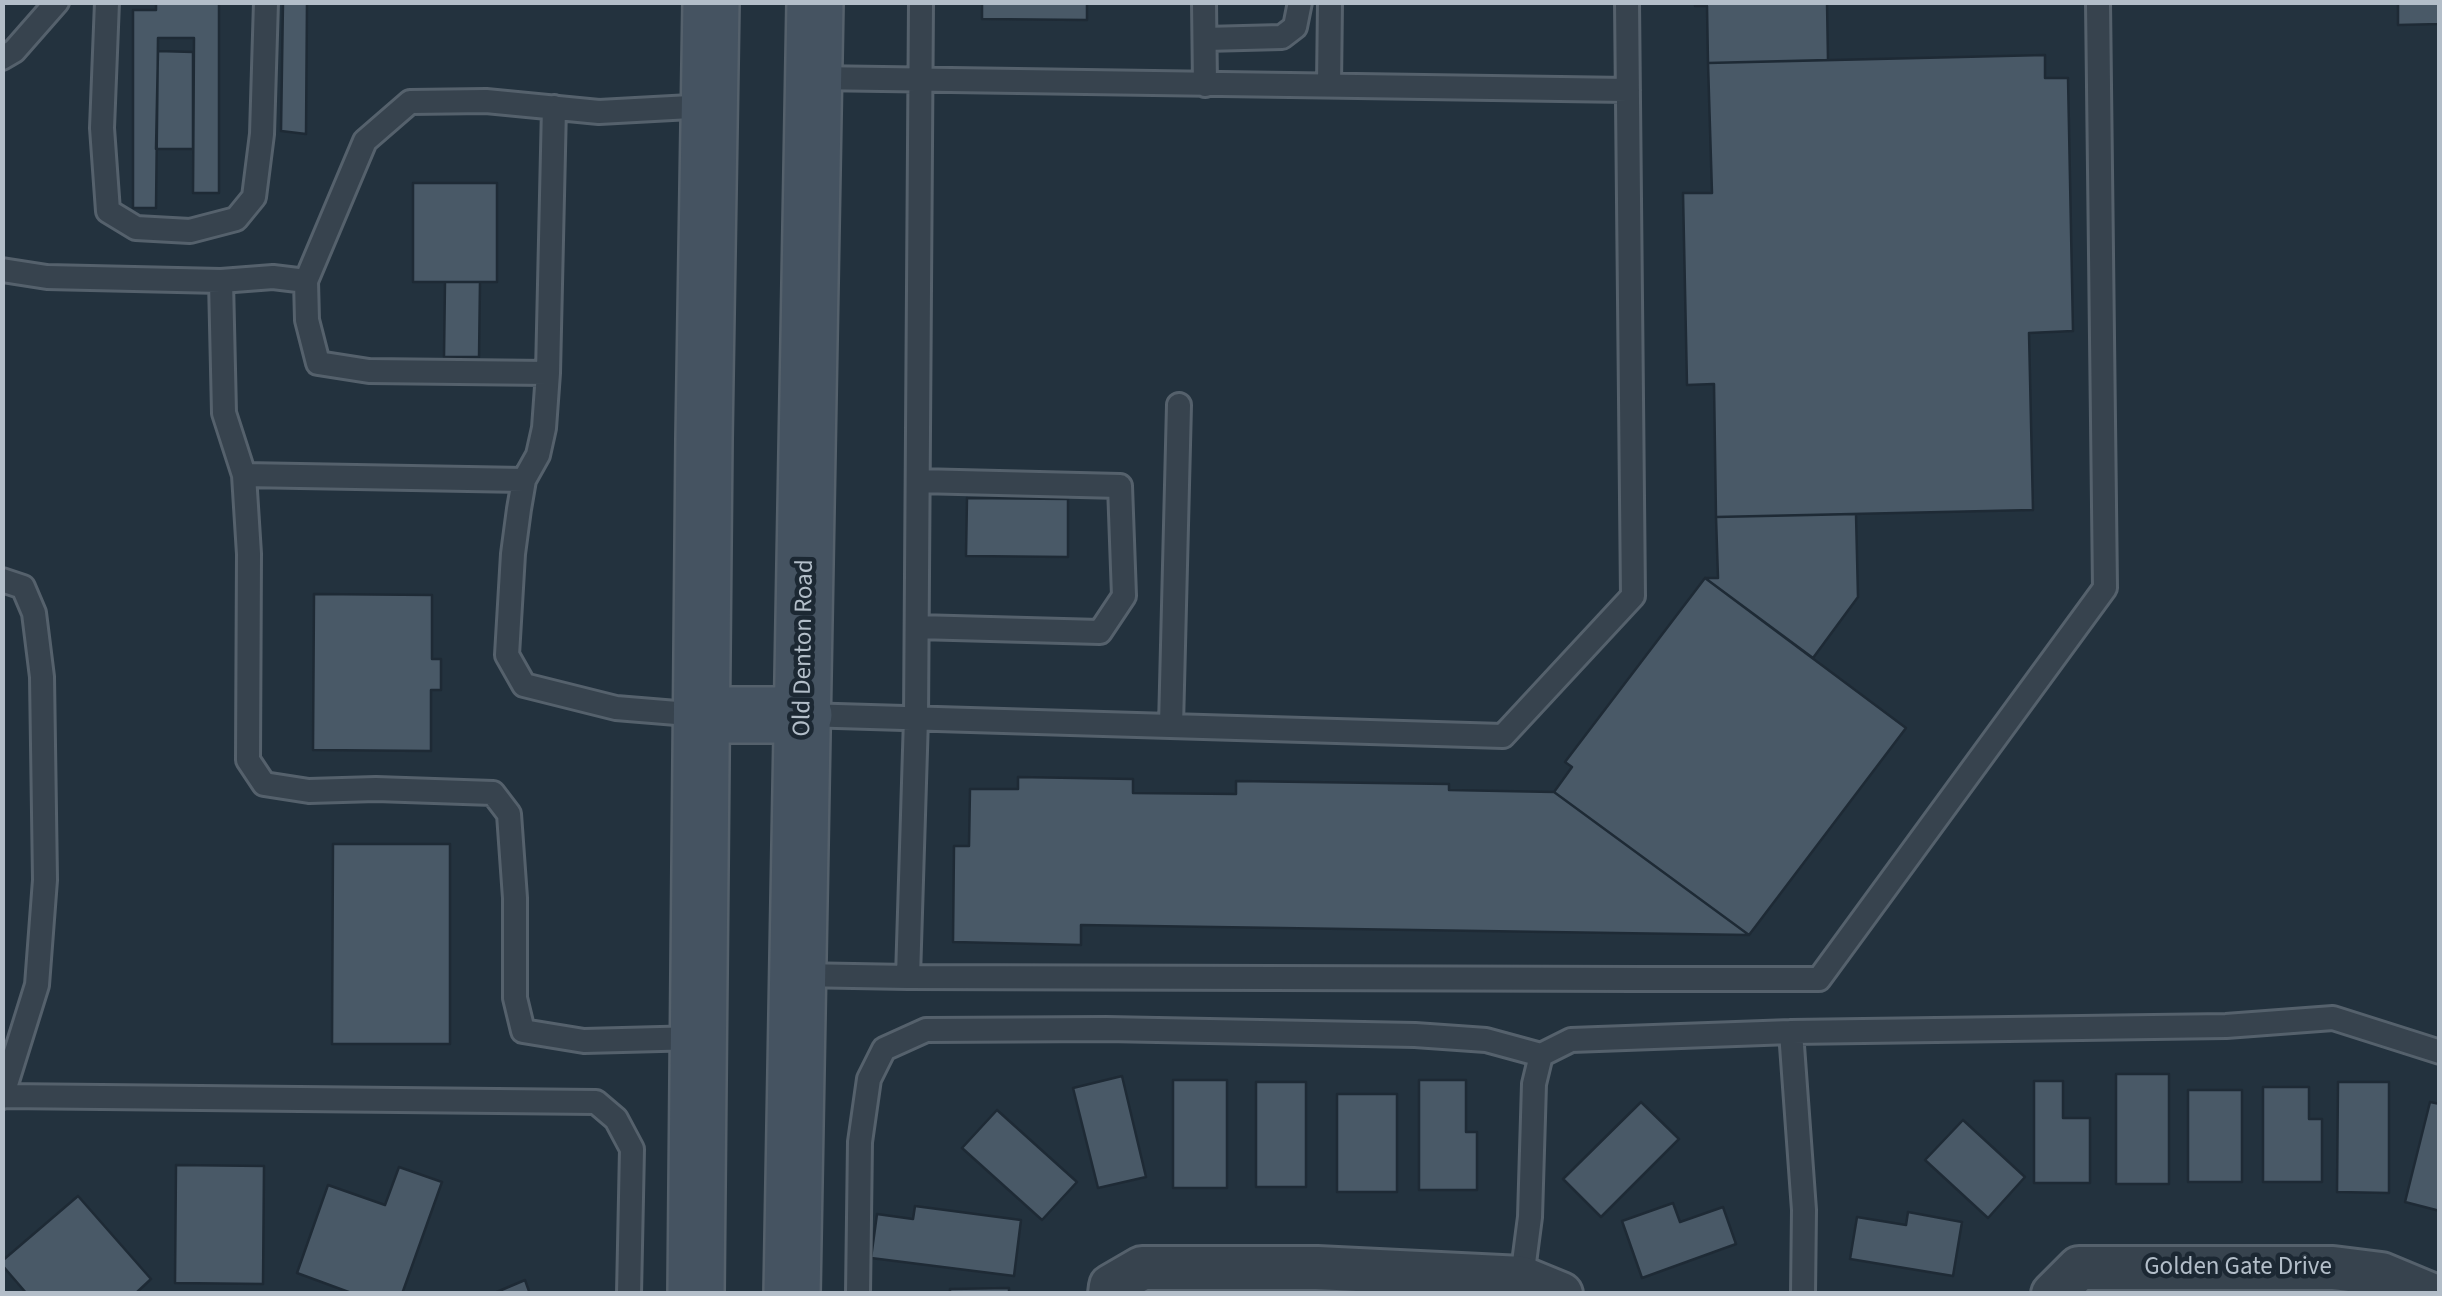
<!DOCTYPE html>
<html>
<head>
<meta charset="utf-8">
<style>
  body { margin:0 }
  #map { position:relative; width:2442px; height:1296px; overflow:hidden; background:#23323e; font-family:"Source Sans 3",sans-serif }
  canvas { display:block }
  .frame { position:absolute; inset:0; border:5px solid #b3bec9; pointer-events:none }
</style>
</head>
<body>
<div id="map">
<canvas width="2442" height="1296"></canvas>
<div class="frame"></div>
</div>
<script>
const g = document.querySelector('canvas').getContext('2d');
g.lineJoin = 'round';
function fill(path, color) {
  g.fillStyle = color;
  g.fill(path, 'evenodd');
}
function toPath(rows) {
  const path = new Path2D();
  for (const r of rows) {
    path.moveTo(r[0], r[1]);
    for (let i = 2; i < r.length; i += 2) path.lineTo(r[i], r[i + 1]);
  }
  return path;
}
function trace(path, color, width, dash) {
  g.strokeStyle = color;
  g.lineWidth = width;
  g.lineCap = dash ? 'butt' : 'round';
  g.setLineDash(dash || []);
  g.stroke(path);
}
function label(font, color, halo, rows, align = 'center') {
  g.font = font + ' "Source Sans 3",sans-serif';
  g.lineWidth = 9;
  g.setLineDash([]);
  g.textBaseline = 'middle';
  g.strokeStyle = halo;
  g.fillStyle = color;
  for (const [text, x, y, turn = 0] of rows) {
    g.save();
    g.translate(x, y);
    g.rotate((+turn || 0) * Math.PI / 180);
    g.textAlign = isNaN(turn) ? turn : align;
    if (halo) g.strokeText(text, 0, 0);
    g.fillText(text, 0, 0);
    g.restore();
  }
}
const building = toPath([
  [156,2,219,2,219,193,193,193,194,38,158,38,156,208,133,208,133,10,156,10,156,2],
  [283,2,307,2,306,134,281,131,283,2],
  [982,2,1087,2,1087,20,982,19,982,2],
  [1695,2,1827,2,1828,60,1708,63,1707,6,1695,6,1695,2],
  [2398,2,2440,2,2440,24,2398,25,2398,2],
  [158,51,193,52,193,149,156,149,158,51],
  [2045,55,2045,78,2068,78,2073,331,2029,333,2033,510,1716,517,1714,384,1687,385,1683,193,1712,193,1708,63,2045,55],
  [413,183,497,183,497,282,413,282,413,183],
  [445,282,480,282,479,357,444,357,445,282],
  [967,498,1068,499,1068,557,966,556,967,498],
  [1856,514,1858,597,1813,658,1705,578,1718,578,1716,517,1856,514],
  [1705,578,1906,728,1749,935,1554,792,1572,767,1565,762,1705,578],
  [314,594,432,595,432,659,441,659,441,690,431,690,431,751,313,750,314,594],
  [1018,777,1133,779,1133,793,1236,794,1236,781,1449,784,1449,790,1554,792,1749,935,1081,925,1081,945,953,942,954,846,969,846,970,789,1018,789,1018,777],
  [333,844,450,844,450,1044,332,1044,333,844],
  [2116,1074,2169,1074,2169,1184,2116,1184,2116,1074],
  [1122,1076,1146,1177,1098,1188,1073,1088,1122,1076],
  [1173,1080,1227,1080,1227,1188,1173,1188,1173,1080],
  [1419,1080,1466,1080,1466,1132,1477,1132,1477,1190,1419,1190,1419,1080],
  [2034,1081,2063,1081,2063,1118,2090,1118,2090,1183,2034,1183,2034,1081],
  [1256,1082,1306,1082,1306,1187,1256,1187,1256,1082],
  [2338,1082,2389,1082,2389,1193,2337,1192,2338,1082],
  [2263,1087,2309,1087,2309,1119,2322,1119,2322,1182,2263,1182,2263,1087],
  [2188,1090,2242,1090,2242,1182,2188,1182,2188,1090],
  [1337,1094,1397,1094,1397,1192,1337,1192,1337,1094],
  [1641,1102,1679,1139,1601,1217,1563,1179,1641,1102],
  [2430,1102,2440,1104,2440,1211,2405,1202,2430,1102],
  [997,1110,1077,1182,1042,1220,962,1148,997,1110],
  [1963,1120,2025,1177,1988,1218,1925,1160,1963,1120],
  [176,1165,264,1166,263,1284,175,1283,176,1165],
  [399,1167,442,1182,402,1294,354,1294,297,1273,328,1185,385,1205,399,1167],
  [78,1196,151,1279,135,1294,27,1294,2,1265,2,1261,78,1196],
  [1673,1203,1680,1222,1723,1207,1736,1244,1642,1278,1622,1221,1673,1203],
  [915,1206,1021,1220,1014,1276,871,1258,877,1214,913,1219,915,1206],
  [1908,1212,1962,1222,1953,1276,1850,1259,1857,1217,1906,1225,1908,1212],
  [525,1280,530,1294,492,1294,525,1280],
  [1009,1288,1009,1294,950,1294,950,1289,1009,1288]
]);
const service = toPath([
  [107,2,102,128,108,211,136,228,190,231,236,219,254,197,262,134,266,2],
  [921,2,916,718,908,977,1637,979,1819,979,2105,588,2098,2],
  [1204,2,1205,85],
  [1205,39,1282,37,1295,27,1300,2],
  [2,58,14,51,57,2],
  [815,78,1628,90],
  [1329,85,1330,2],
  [2,270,47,277,221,281,224,413,244,475,249,554,248,760,264,784,309,791,376,789,493,793,509,814,515,898,515,998,523,1031,584,1041,699,1038],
  [221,281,273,277,306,281,365,141,410,102,486,101,599,112,709,106],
  [306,281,307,320,318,363,369,371,548,373,544,428,538,455,524,480,519,509,513,554,507,655,524,685,616,708,701,715],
  [548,373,554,107],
  [244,475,524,480],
  [2,580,23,587,34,613,42,677,45,880,37,985,2,1097],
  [917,627,1100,632,1124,596,1120,486,918,481],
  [804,715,1503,736,1633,596,1627,2],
  [1171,726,1179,405],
  [799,975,908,977],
  [1791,1032,1804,1210,1803,1294],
  [3,1096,596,1102,616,1119,632,1149,629,1294],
  [1522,1278,1530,1217,1534,1084,1541,1055,1571,1040,1791,1032,2226,1026,2333,1018,2440,1052],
  [858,1294,860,1142,869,1079,884,1049,926,1030,1106,1029,1415,1035,1486,1040,1541,1055]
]);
const minor = toPath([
  [1110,1294,1111,1286,1142,1268,1317,1268,1522,1278,1561,1294],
  [2053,1294,2079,1268,2333,1268,2381,1274,2429,1294]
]);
const secondary = toPath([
  [704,715,804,715],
  [696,1294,704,439,711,2],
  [792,1294,815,2]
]);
const streetNames = [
  ["Old Denton Road",805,648,-89],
  ["Golden Gate Drive",2238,1269]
];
fill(building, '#495967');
trace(building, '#1e2a35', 2.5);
trace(service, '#55616c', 28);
trace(minor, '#55616c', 48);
trace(secondary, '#55616c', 60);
trace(service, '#37434e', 22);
trace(minor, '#37434e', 42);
trace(secondary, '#455361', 55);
label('25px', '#b3bec9', '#1c2833', streetNames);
</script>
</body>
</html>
